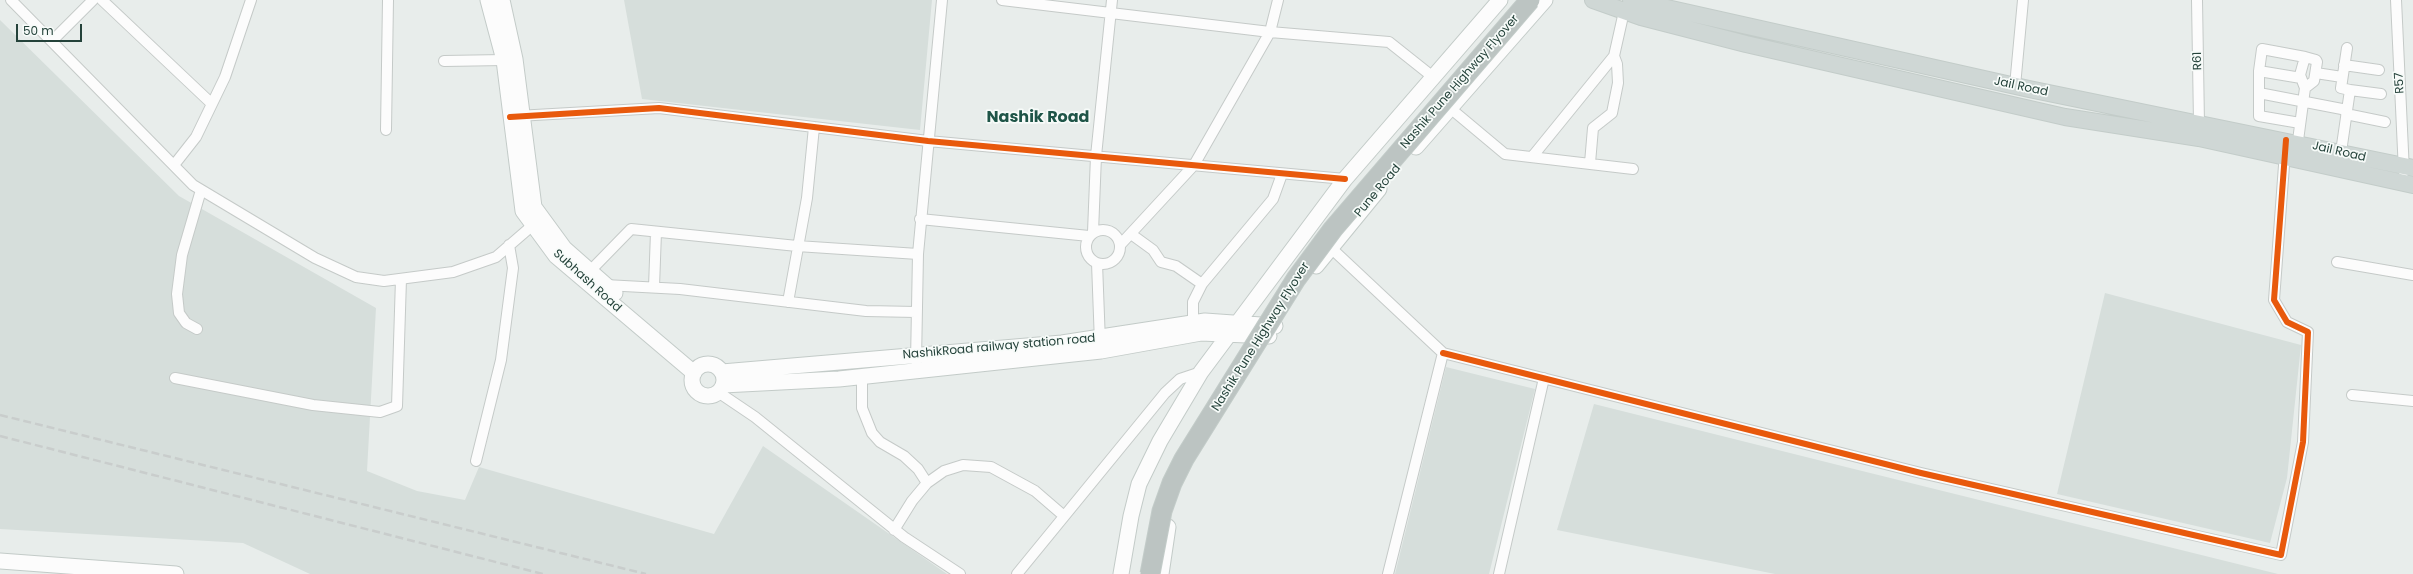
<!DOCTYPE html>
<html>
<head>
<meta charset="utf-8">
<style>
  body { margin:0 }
  #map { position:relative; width:2413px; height:574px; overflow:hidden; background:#e8edeb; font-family:Poppins,sans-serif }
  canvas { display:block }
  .scale { position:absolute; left:16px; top:24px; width:66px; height:18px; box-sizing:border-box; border:2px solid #24423a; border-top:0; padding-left:5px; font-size:12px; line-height:14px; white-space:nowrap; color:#24423a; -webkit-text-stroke:3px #f7fbf9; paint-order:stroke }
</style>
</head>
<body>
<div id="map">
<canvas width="2413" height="574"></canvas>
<div class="scale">50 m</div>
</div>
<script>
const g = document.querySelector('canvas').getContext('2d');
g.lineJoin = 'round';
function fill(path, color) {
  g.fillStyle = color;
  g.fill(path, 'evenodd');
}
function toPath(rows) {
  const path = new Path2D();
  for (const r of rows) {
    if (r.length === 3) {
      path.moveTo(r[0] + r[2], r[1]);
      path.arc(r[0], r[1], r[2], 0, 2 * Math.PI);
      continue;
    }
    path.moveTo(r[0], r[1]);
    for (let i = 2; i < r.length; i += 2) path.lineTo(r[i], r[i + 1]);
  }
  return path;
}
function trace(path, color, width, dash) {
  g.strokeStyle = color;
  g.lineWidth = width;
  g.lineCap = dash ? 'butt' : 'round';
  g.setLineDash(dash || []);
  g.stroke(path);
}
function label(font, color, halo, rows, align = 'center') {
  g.font = font + ' Poppins,sans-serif';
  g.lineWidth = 3.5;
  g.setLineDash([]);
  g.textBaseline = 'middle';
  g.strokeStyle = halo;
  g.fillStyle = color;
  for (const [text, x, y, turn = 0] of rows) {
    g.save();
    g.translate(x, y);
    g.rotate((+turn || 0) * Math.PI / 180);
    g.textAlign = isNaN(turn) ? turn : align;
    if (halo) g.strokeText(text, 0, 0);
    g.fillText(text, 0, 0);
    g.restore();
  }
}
const built = toPath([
  [624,0,932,0,920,130,642,99],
  [0,20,179,196,376,308,367,471,417,491,465,500,479,467,714,534,763,446,947,574,310,574,243,543,0,529],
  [2105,293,2301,345,2287,478,2270,543,2057,494],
  [1446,367,1535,389,1489,574,1395,574],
  [1594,404,1846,467,2278,574,1775,574,1557,530]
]);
const street = toPath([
  [11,0,193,185,315,258,356,277,384,281,453,272,496,257,533,225],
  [102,0,212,104],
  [1002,0,1270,32,1194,165,1121,244],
  [1278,0,1270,32,1389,42,1433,77],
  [2197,0,2199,123],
  [2396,0,2404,172],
  [52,41,93,0],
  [444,61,504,60],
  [2344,65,2379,70],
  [2259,71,2301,78],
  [2316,73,2342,77],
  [2015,86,2023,0],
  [2350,90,2381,94],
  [2259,93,2347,110],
  [1450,108,1505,154,1633,169],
  [2346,114,2385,122],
  [517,116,659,108,928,141,1345,179],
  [2300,123,2259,116,2259,71,2262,49,2305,57],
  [386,130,388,0],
  [2297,148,2305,88,2300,75,2305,57,2316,60,2317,62,2314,81,2305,88],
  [2341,152,2350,90,2341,88,2347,48],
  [1532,157,1614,56,1625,7],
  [1590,163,1593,128,1612,113,1618,83,1617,64,1614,56],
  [174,165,196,137,225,77,251,0],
  [920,219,1089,236],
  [1103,247,17],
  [1093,232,1096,156,1112,0],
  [1131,234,1153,250,1161,262,1176,266,1202,284],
  [1331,248,1443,353,1388,574],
  [2337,262,2413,275],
  [1097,263,1100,343],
  [590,271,631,229,797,246,918,254],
  [605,285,680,289,866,311,916,312],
  [654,287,656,232],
  [788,302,807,198,814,127],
  [1193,322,1193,302,1202,284,1273,199,1282,174],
  [197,329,186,323,179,313,177,294,182,255,201,190],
  [1443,353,1921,473,2281,555,2303,442,2308,332,2287,322,2274,300,2285,152],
  [916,361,918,254,942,0],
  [862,376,862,408,872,433,880,442,904,456,918,469,927,483],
  [175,378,313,405,380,412,397,406,401,279],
  [718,392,755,417,904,537,960,574],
  [2352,395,2413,401],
  [476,461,501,360,513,268,509,245],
  [894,530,912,501,927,483,944,471,963,465,991,467,1035,491,1064,516],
  [1017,574,1165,393,1180,379,1201,372],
  [1499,574,1544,378]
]);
const secondary = toPath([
  [488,0,504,60,523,211,556,256,694,373],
  [502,0,515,59,534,207,564,248,615,293],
  [1416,147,1545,0],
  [1316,266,1379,189],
  [708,380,16],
  [722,372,1062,343,1205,321,1275,326],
  [723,385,839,379,1101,351,1201,333,1269,336],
  [0,561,176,574],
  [1121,574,1131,516,1139,484,1160,441,1201,372,1345,179,1500,0],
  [1161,574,1168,527]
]);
const primary = toPath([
  [1593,0,1641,17,1746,44,2065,117,2199,138,2413,185],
  [1631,0,2029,89,2413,168]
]);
const rail = toPath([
  [0,415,646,574],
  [0,436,543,574]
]);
const highwayBridge = toPath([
  [1150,574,1162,511,1172,483,1184,459,1296,279,1333,229,1530,0]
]);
const cycleway = toPath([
  [510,117,659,108,928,141,1345,179],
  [1443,353,1921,473,2281,555,2303,442,2308,332,2287,322,2274,300,2286,140]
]);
const streetNames = [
  ["R61",2198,61,-91],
  ["Nashik Pune Highway Flyover",1460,82,-49],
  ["R57",2400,83,-93],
  ["Jail Road",2021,87,12],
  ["Jail Road",2339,152,13],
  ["Pune Road",1378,191,-50],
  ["Subhash Road",587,281,42],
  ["Nashik Pune Highway Flyover",1261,337,-58],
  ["NashikRoad railway station road",999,347,-5]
];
const districtNames = [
  ["Nashik Road",1038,118]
];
fill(built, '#d6dedb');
trace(street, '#c5cac8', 12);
trace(secondary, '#c3cbc8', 17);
trace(primary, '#c3ccc9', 18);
trace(street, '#fcfcfc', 10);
trace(secondary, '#fcfcfc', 15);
trace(primary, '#cfd7d5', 16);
trace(rail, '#c9cdcc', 2.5, [8, 4]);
trace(highwayBridge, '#c3ccc9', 21, []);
trace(highwayBridge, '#bcc4c2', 19);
trace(cycleway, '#e8590c', 6);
label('12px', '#24423a', '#f7fbf9', streetNames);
label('bold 16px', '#1f5548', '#f7fbf9', districtNames);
</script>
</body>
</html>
